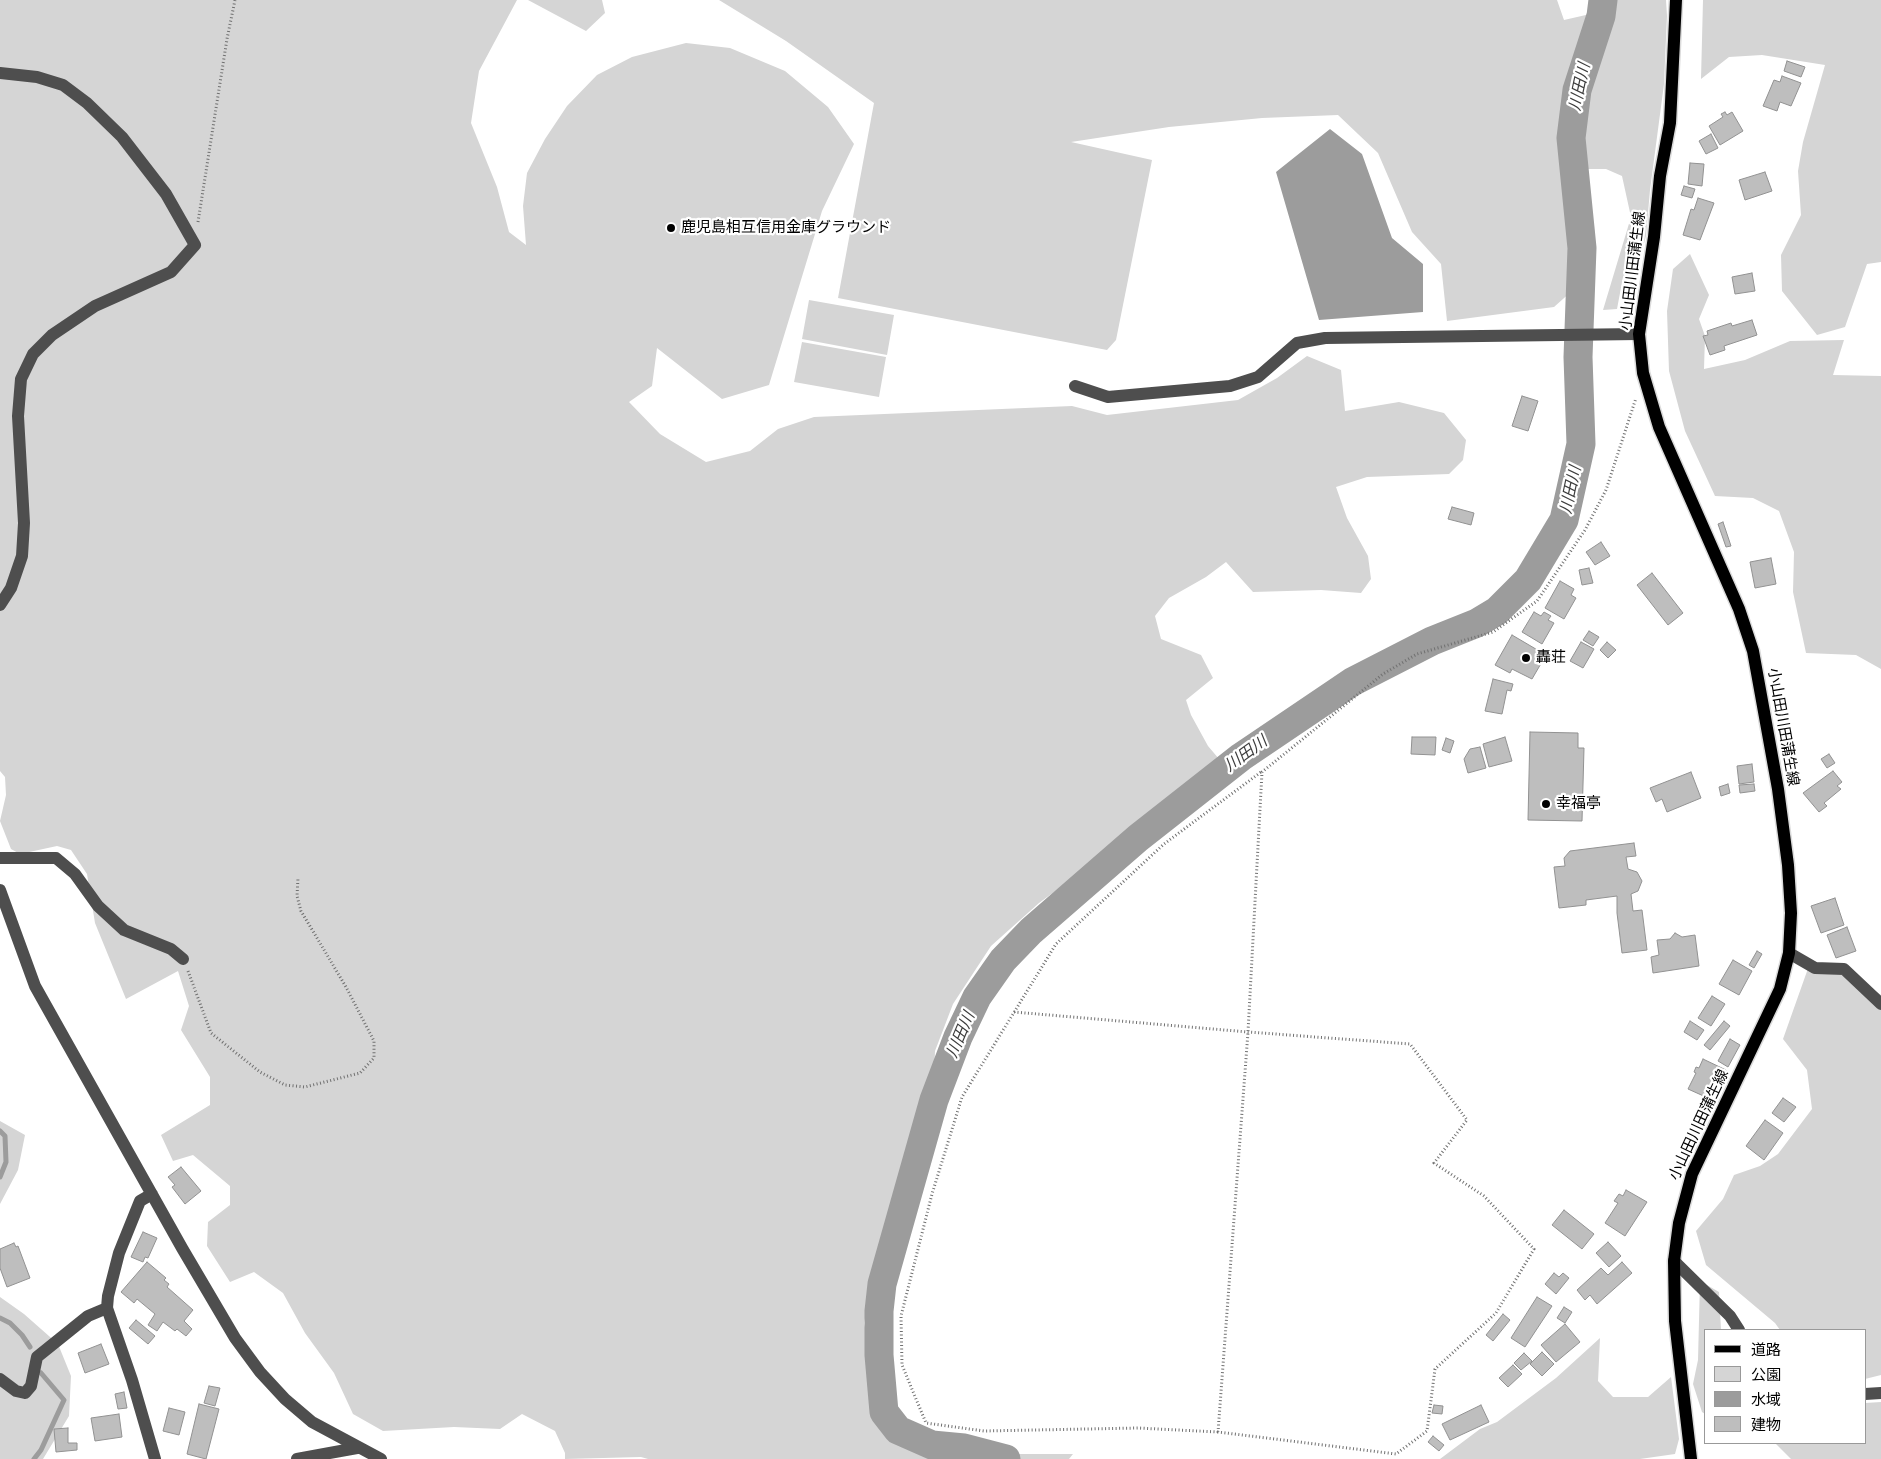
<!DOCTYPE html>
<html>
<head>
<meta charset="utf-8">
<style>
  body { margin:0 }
  #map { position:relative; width:1881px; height:1459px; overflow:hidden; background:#fff; font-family:"Open Sans","Noto Sans JP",sans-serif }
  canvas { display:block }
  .legend { position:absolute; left:1704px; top:1329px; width:162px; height:115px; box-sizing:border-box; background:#fff; border:1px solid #999; margin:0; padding:6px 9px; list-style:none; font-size:15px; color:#000 }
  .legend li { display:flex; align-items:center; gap:10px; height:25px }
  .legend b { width:25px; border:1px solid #999 }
</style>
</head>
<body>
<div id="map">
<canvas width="1881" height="1459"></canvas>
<ul class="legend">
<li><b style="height:6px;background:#000"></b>道路</li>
<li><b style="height:14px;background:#d5d5d5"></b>公園</li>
<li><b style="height:14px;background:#9c9c9c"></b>水域</li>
<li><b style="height:14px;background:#bebebe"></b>建物</li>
</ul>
</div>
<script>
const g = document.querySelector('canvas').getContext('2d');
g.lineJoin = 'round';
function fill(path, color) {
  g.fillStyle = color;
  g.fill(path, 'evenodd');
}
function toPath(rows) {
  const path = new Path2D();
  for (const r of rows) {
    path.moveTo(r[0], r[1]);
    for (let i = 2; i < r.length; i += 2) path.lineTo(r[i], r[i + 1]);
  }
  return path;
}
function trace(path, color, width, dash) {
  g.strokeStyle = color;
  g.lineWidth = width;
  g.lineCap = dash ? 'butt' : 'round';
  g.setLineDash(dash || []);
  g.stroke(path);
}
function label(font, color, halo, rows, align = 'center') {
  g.font = font + ' "Open Sans","Noto Sans JP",sans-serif';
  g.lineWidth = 4.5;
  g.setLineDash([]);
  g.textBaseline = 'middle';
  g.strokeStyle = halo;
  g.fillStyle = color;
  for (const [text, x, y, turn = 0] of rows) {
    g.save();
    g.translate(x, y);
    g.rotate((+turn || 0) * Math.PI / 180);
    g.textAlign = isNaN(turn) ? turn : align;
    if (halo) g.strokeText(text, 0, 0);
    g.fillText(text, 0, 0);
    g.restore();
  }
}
const green = toPath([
  [0,0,517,0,479,71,471,123,497,187,509,232,526,245,523,206,527,173,545,139,567,106,597,75,632,57,686,43,730,48,785,71,828,107,854,144,822,211,769,385,722,399,657,348,652,386,629,402,660,434,706,462,750,451,778,429,814,417,1072,406,1107,415,1238,400,1277,378,1307,356,1341,370,1345,411,1399,402,1444,413,1466,440,1463,460,1449,474,1367,477,1336,487,1347,518,1368,556,1371,579,1361,593,1321,590,1253,592,1226,562,1206,577,1169,598,1155,616,1161,639,1201,655,1213,678,1186,700,1191,715,1208,746,1225,766,1039,903,991,946,953,1004,935,1051,931,1152,878,1251,864,1323,879,1395,907,1435,936,1454,1073,1454,1069,1459,648,1459,641,1457,565,1459,565,1453,555,1431,522,1414,500,1429,454,1427,383,1431,353,1414,334,1373,305,1333,283,1293,254,1272,230,1282,207,1246,208,1222,230,1205,230,1186,193,1155,173,1161,161,1135,210,1105,210,1077,181,1030,189,1006,178,971,126,999,95,923,87,874,71,850,57,846,20,854,11,849,0,821,6,795,5,777,0,771],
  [528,0,602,0,605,13,586,31],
  [719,0,1557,0,1564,20,1612,9,1614,0,1666,0,1667,16,1664,84,1650,190,1646,236,1639,262,1623,277,1617,309,1603,310,1631,217,1622,176,1606,169,1566,169,1594,225,1595,255,1591,274,1554,307,1447,321,1441,264,1412,232,1378,153,1338,115,1262,118,1169,127,1071,142,1152,160,1116,340,1107,350,838,298,874,103,786,41],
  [1703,0,1881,0,1881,262,1867,264,1845,327,1817,335,1782,291,1781,255,1801,215,1798,171,1803,142,1825,65,1762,55,1729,57,1701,79],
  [1690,254,1709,295,1699,319,1705,336,1704,369,1745,360,1790,341,1844,340,1833,375,1881,376,1881,669,1856,655,1806,653,1793,592,1794,552,1779,511,1753,498,1715,496,1685,431,1669,371,1667,311,1673,269],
  [809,300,894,315,887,355,802,339],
  [802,342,886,357,879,397,794,382],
  [1811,960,1856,978,1881,995,1881,1375,1865,1379,1865,1330,1780,1330,1775,1323,1706,1265,1696,1231,1723,1199,1734,1175,1760,1166,1778,1154,1812,1109,1807,1070,1783,1039],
  [0,1121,25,1135,18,1170,0,1204],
  [1700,1281,1719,1292,1721,1330,1705,1330,1705,1414,1702,1412,1693,1384,1698,1360],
  [0,1297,24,1314,58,1344,71,1376,69,1416,43,1459,0,1459],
  [1600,1338,1598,1381,1613,1397,1648,1397,1671,1377,1679,1439,1675,1454,1640,1459,1440,1459,1480,1429,1497,1422,1556,1378],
  [1881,1402,1881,1459,1791,1459,1775,1443,1865,1443,1865,1403]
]);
const water = toPath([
  [1330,129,1362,154,1392,238,1423,264,1423,312,1319,320,1276,172]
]);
const stream = toPath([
  [0,1131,5,1136,6,1162,0,1177],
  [0,1318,10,1323,22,1335,30,1347],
  [34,1459,41,1450,64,1400,41,1373]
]);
const river = toPath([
  [1006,1459,964,1448,932,1445,898,1430,884,1412,879,1355,879,1311,882,1284,934,1100,958,1037,977,997,1003,960,1031,931,1138,838,1241,757,1352,682,1432,641,1477,623,1497,611,1528,580,1564,520,1581,444,1578,357,1582,248,1571,138,1577,90,1601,16,1603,0]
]);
const building = toPath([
  [1787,61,1805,67,1801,77,1784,71,1787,61],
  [1782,76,1801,83,1791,106,1780,102,1777,111,1763,106,1774,80,1780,82,1782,76],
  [1725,112,1727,115,1732,112,1743,131,1720,145,1709,126,1723,117,1721,114,1725,112],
  [1711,134,1718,148,1706,154,1699,141,1711,134],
  [1690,163,1704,164,1702,186,1688,184,1690,163],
  [1765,172,1772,191,1745,200,1739,180,1765,172],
  [1684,186,1695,189,1692,198,1681,195,1684,186],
  [1698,198,1714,203,1700,240,1683,235,1691,209,1694,210,1698,198],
  [1752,273,1755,291,1735,294,1732,277,1752,273],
  [1752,320,1757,335,1724,346,1725,350,1710,355,1703,336,1708,335,1707,331,1731,323,1732,326,1752,320],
  [1522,396,1538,401,1528,431,1512,426,1522,396],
  [1452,507,1474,513,1471,525,1448,519,1452,507],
  [1723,522,1731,546,1726,547,1718,524,1723,522],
  [1601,542,1610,556,1595,565,1586,552,1601,542],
  [1771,558,1776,584,1755,588,1750,562,1771,558],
  [1589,568,1593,583,1582,585,1579,570,1589,568],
  [1652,573,1683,613,1668,625,1637,585,1652,573],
  [1560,581,1574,589,1571,595,1576,598,1564,619,1545,608,1560,581],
  [1534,612,1541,616,1544,612,1551,616,1548,620,1554,623,1542,644,1522,632,1534,612],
  [1589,631,1599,637,1593,646,1583,640,1589,631],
  [1512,635,1546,655,1532,679,1512,669,1510,673,1495,665,1512,635],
  [1581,642,1594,649,1583,668,1570,661,1581,642],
  [1607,642,1616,650,1608,658,1600,650,1607,642],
  [1493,679,1513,684,1511,691,1507,690,1502,714,1485,711,1493,679],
  [1530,732,1578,733,1578,748,1584,748,1582,821,1528,820,1530,732],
  [1412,737,1436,737,1435,755,1411,754,1412,737],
  [1505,737,1512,761,1489,767,1483,744,1505,737],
  [1446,738,1454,741,1450,753,1442,750,1446,738],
  [1480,747,1486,768,1468,773,1464,759,1470,749,1480,747],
  [1829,754,1835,763,1827,768,1821,759,1829,754],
  [1752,764,1754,782,1739,784,1737,766,1752,764],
  [1833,771,1842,782,1837,786,1841,789,1824,803,1827,806,1819,812,1803,793,1833,771],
  [1691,772,1701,798,1667,812,1662,799,1656,802,1650,788,1691,772],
  [1728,784,1730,793,1721,796,1719,787,1728,784],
  [1754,784,1755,791,1740,793,1739,785,1754,784],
  [1634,843,1636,856,1626,857,1628,869,1637,872,1642,881,1638,891,1631,894,1633,911,1642,910,1647,950,1622,953,1617,913,1617,896,1586,900,1586,905,1559,908,1554,867,1565,866,1564,858,1570,851,1634,843],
  [1835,898,1844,925,1821,933,1811,906,1835,898],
  [1847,927,1856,951,1836,958,1827,935,1847,927],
  [1675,933,1682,937,1695,935,1699,966,1653,973,1651,957,1659,955,1657,940,1670,939,1675,933],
  [1757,951,1762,954,1754,968,1749,965,1757,951],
  [1733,960,1752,971,1739,995,1719,984,1733,960],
  [1712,996,1725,1004,1711,1026,1698,1018,1712,996],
  [1690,1021,1704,1030,1697,1040,1684,1032,1690,1021],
  [1724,1021,1730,1026,1710,1050,1704,1045,1724,1021],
  [1730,1039,1740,1045,1728,1067,1718,1061,1730,1039],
  [1703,1059,1726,1070,1714,1092,1711,1091,1708,1098,1688,1089,1696,1073,1694,1072,1696,1067,1699,1068,1703,1059],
  [1783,1098,1796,1107,1784,1122,1772,1113,1783,1098],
  [1765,1120,1783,1133,1764,1160,1746,1146,1765,1120],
  [181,1167,201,1191,185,1204,172,1187,175,1185,168,1177,181,1167],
  [1626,1190,1647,1202,1625,1236,1605,1223,1618,1203,1614,1201,1619,1194,1623,1196,1626,1190],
  [1564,1210,1594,1234,1582,1249,1552,1225,1564,1210],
  [143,1232,157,1238,148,1258,145,1257,143,1262,131,1257,143,1232],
  [1608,1242,1621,1256,1609,1267,1596,1253,1608,1242],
  [14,1243,16,1247,18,1246,30,1278,7,1287,0,1268,0,1249,14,1243],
  [147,1262,166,1278,164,1280,169,1284,167,1287,193,1310,184,1321,192,1329,186,1336,177,1329,175,1331,163,1322,157,1331,148,1325,155,1314,137,1299,134,1303,121,1292,147,1262],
  [1622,1262,1632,1273,1597,1304,1590,1295,1585,1300,1577,1290,1601,1268,1608,1275,1622,1262],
  [1554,1273,1559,1277,1563,1273,1569,1278,1556,1294,1545,1284,1554,1273],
  [1537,1297,1552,1306,1525,1347,1511,1338,1537,1297],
  [1564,1307,1572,1312,1565,1323,1557,1318,1564,1307],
  [1503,1314,1510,1320,1493,1341,1486,1335,1503,1314],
  [136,1320,155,1336,148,1344,129,1328,136,1320],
  [1565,1324,1580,1342,1556,1362,1541,1345,1565,1324],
  [101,1344,109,1364,85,1373,78,1353,101,1344],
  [1542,1352,1554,1364,1542,1376,1530,1364,1542,1352],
  [1524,1353,1532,1361,1521,1370,1514,1363,1524,1353],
  [1513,1365,1522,1374,1508,1387,1499,1378,1513,1365],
  [209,1386,220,1388,215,1406,204,1403,209,1386],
  [124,1392,127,1408,118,1409,115,1394,124,1392],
  [199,1404,219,1409,206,1459,187,1454,199,1404],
  [1434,1405,1443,1406,1442,1414,1432,1413,1434,1405],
  [1481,1405,1489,1422,1450,1440,1442,1424,1481,1405],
  [169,1408,185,1412,179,1435,163,1431,169,1408],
  [119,1414,122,1437,95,1441,91,1418,119,1414],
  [68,1428,68,1443,77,1443,77,1450,56,1452,54,1429,68,1428],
  [1433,1436,1444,1445,1439,1451,1428,1442,1433,1436]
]);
const path = toPath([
  [198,222,227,39,235,0],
  [188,971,211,1033,260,1072,285,1085,305,1087,360,1073,374,1058,374,1041,346,987,301,911,297,896,298,878],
  [1014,1012,1248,1032,1410,1044,1467,1120,1434,1163,1484,1196,1534,1249,1496,1313,1435,1369,1427,1431,1396,1454,1218,1432,1248,1032,1262,772,1383,674,1417,654,1493,632,1537,601,1585,530,1606,490,1636,398],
  [1218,1432,1138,1428,984,1431,926,1423,902,1365,901,1316,932,1194,962,1097,1056,944,1164,844,1261,772]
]);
const minor = toPath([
  [0,73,37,77,63,85,87,103,122,137,166,194,195,245,171,272,95,306,52,335,33,354,21,379,18,416,24,523,22,556,11,588,0,605],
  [1075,386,1108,397,1230,386,1258,377,1297,343,1325,338,1639,334],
  [0,858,56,858,75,874,98,906,124,930,171,949,183,959],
  [0,890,35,986,182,1248,235,1338,260,1372,285,1399,312,1422,381,1459],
  [1789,953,1815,968,1844,969,1881,1004],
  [152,1194,140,1201,119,1253,108,1296,107,1308,132,1380,155,1459],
  [1674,1261,1730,1316,1739,1330],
  [0,1379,16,1391,25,1393,31,1386,37,1357,88,1316,107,1308],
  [1865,1394,1881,1393],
  [297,1459,357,1448]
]);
const major = toPath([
  [1676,0,1670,123,1660,176,1654,237,1639,334,1643,373,1659,427,1739,609,1753,651,1778,789,1788,865,1791,913,1789,953,1780,989,1692,1174,1679,1223,1674,1261,1675,1321,1691,1459]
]);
const markers = [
  [671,228,5,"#000"],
  [1526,658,5,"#000"],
  [1546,804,5,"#000"]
];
const poiNames = [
  ["鹿児島相互信用金庫グラウンド",681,228],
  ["轟荘",1536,658],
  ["幸福亭",1556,804]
];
const streetNames = [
  ["小山田川田蒲生線",1633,271,-83],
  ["小山田川田蒲生線",1783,727,80],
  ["小山田川田蒲生線",1699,1125,-65]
];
const waterNames = [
  ["川田川",1580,87,-78],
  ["川田川",1571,490,-78],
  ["川田川",1246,754,-36],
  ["川田川",961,1035,-67]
];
fill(green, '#d5d5d5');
fill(water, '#9c9c9c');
trace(stream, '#9c9c9c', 5);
trace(river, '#9c9c9c', 29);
fill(building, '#bebebe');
trace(building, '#929292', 1);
trace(major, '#dbdbdb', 15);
trace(path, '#707070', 3, [1, 2.5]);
trace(minor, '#4e4e4e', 12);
trace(major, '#000', 12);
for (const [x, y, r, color] of markers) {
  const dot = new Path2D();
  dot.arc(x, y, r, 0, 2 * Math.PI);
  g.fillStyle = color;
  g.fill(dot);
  trace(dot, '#fff', 2);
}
label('15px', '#000', '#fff', poiNames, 'left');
label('15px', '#000', '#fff', streetNames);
label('italic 16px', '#3d3d3d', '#fff', waterNames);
</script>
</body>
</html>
